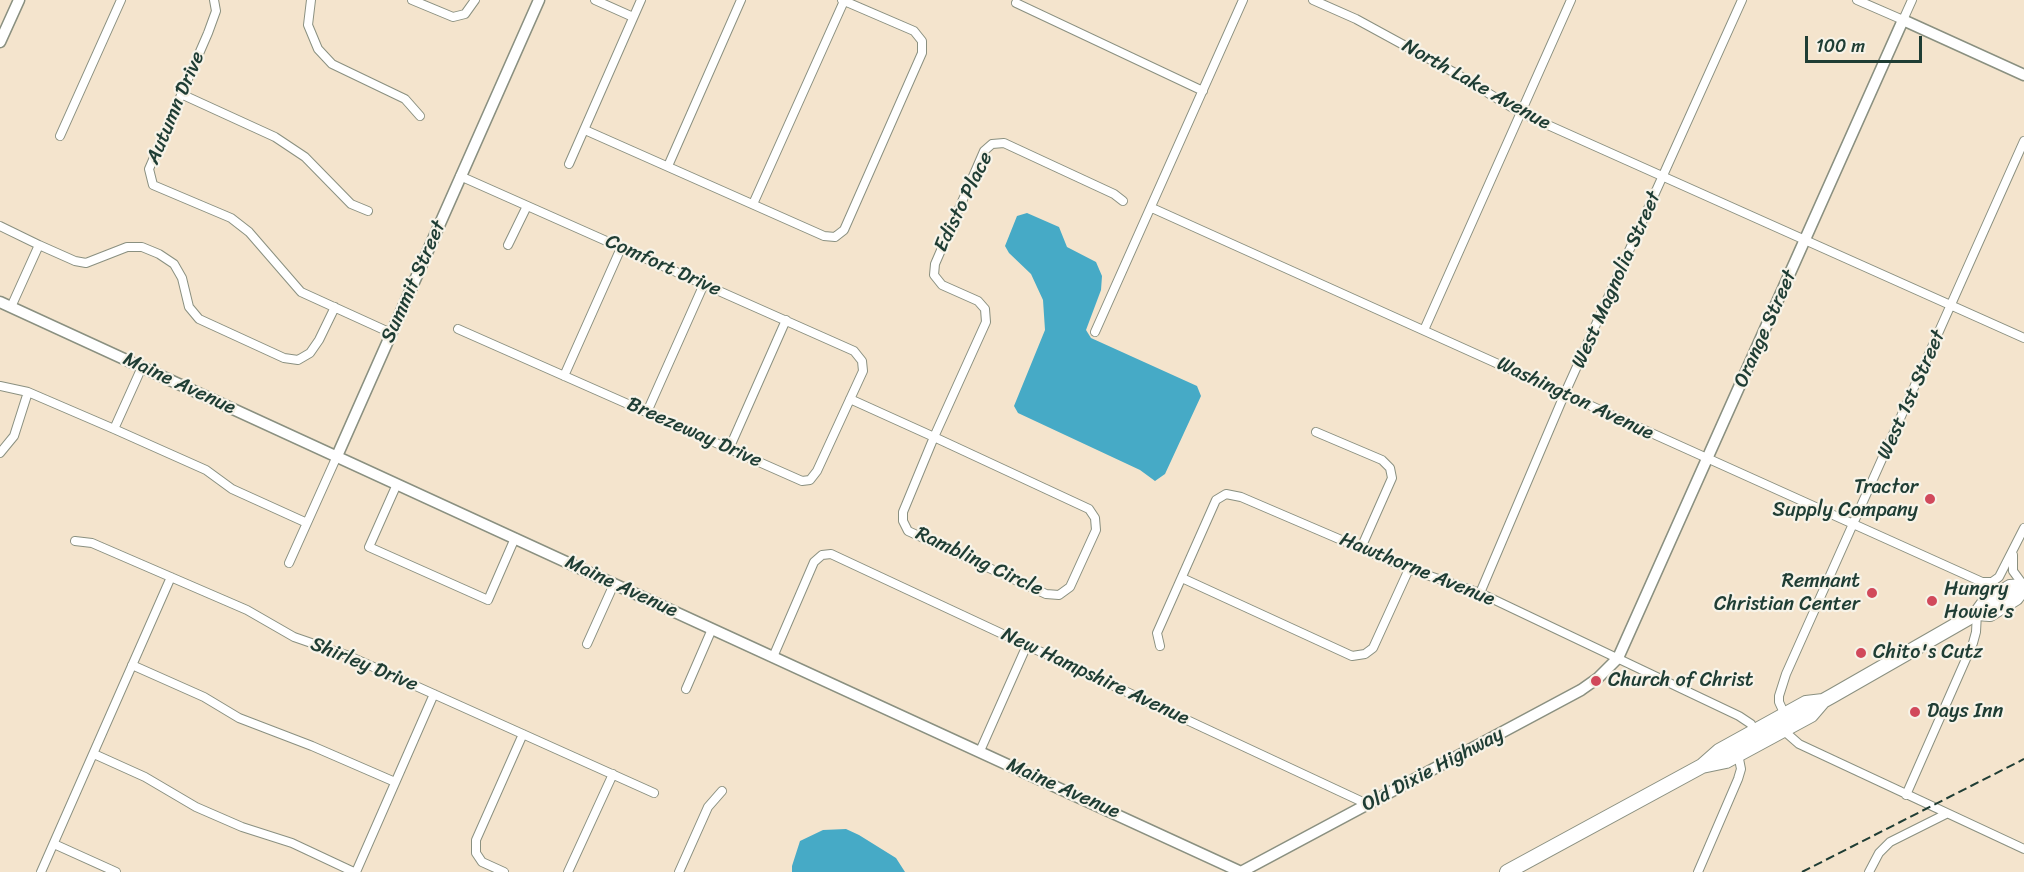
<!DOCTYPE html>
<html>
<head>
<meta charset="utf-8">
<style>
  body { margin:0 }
  #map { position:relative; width:2024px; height:872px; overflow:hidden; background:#f4e4cd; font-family:Sriracha,sans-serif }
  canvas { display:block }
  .scale { position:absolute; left:1805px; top:36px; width:117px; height:27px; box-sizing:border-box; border:3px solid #1f3d34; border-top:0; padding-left:8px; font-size:18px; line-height:21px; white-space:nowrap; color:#1f3d34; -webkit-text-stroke:4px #f7f3e8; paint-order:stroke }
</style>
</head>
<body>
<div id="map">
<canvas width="2024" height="872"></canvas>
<div class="scale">100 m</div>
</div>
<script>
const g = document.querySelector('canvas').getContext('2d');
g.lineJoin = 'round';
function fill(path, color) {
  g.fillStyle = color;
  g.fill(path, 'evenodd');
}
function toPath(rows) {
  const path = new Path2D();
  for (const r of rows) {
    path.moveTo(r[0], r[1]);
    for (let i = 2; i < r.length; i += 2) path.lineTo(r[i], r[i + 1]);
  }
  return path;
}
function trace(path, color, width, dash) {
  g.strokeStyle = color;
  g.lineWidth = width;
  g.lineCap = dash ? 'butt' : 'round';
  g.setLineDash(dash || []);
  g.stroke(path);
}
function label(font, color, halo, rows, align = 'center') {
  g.font = font + ' Sriracha,sans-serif';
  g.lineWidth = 4.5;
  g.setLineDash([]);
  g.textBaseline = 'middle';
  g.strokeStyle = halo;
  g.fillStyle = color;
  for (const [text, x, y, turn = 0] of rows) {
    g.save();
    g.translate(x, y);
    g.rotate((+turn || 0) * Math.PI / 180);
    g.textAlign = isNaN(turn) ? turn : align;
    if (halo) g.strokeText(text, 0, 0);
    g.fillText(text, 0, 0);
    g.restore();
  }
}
const water = toPath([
  [1027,213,1059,227,1067,247,1096,262,1102,276,1101,290,1086,330,1091,338,1197,386,1201,396,1165,474,1155,481,1140,470,1018,413,1014,406,1045,330,1043,300,1031,274,1009,253,1005,246,1017,216],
  [846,829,859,835,896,858,905,872,792,872,792,866,800,841,823,830]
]);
const minor = toPath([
  [214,0,216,11,208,33,149,169,153,185,231,218,249,232,301,292,391,333],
  [311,0,308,25,318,49,332,64,405,99,420,116],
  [412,0,453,17,465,14,475,0],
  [595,0,633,17],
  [1313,0,1356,19,1455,73,1521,113,2024,338],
  [1857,0,1903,20,1912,0],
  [1016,3,1203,91],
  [181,94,275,137,305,157,351,204,368,211],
  [585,130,824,236,835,237,844,230,922,53,922,41,914,31,842,0],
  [60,136,121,0],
  [569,164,641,0],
  [668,166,741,0],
  [753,204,844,1],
  [1152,208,1982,582,1993,597],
  [0,226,39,245,11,307],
  [39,245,75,261,86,263,127,247,142,247,159,254,174,264,182,278,189,307,199,319,284,358,298,360,310,353,319,340,335,307],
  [508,245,527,206],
  [458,329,802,481,810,480,817,471,863,371,862,361,854,351,460,176],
  [1424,330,1571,0],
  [1095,332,1243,0],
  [564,376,621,248],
  [0,386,28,392,114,429,206,470,232,489,307,523],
  [850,399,934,437,1089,509,1095,518,1096,530,1070,587,1059,595,1046,594,908,531,903,521,903,512,934,437,986,322,985,309,978,301,942,285,934,275,935,264,984,151,992,144,1004,143,1114,194,1123,201],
  [647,412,704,284],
  [114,429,142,367],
  [1316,432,1382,460,1390,468,1392,478,1361,548],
  [729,449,786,320],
  [0,453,14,436,28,392],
  [397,484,369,547,488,600,515,538],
  [75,541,92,543,247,610,294,637,349,656,654,793],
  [2013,555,2013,571,2024,586],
  [289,563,337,456],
  [1182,578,1352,656,1365,654,1373,648,1409,569],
  [1982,582,1992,582,1999,577,2024,528],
  [1480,593,1565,393,1742,0],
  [587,644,614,584],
  [1160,646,1157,633,1216,500,1226,494,1241,497,1409,569,1480,593,1739,716,1751,724,1754,732],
  [773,657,814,562,822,555,831,554,1367,804],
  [132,665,204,697,239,718,312,746,395,782],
  [686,689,712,629],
  [1785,715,1779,702,1779,696,1786,674,2024,141],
  [1783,730,1799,744,2024,849],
  [980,751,1027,645],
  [94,754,145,777,196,807,242,827,292,843,354,872],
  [1906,795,1973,643,1976,632,1977,613],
  [54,844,116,872],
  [41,872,171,577],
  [356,872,434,694],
  [504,872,482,862,476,853,476,840,523,734],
  [568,872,613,774],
  [679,872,708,807,722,791],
  [1698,872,1738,779,1741,769,1738,754],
  [1869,872,1879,853,1890,842,1946,814]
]);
const tertiary = toPath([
  [0,42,19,0],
  [0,302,1241,872],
  [337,456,539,0],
  [1241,872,1581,690,1598,678,1618,658,1903,20,2024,75]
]);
const primary = toPath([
  [1977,613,1990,614,2016,598,2024,587],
  [1702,766,1726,761,1811,715,1823,701],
  [1507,872,1702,766,1719,751,1806,703,1823,701,1832,696,1977,613,1985,602,2010,587,2024,586]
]);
const rail = toPath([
  [1802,872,2024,759]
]);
const markers = [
  [1930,499,6,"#d1495b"],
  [1872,593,6,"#d1495b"],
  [1932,601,6,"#d1495b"],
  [1861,653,6,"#d1495b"],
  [1596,681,6,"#d1495b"],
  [1915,712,6,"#d1495b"]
];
const streetNames = [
  ["North Lake Avenue",1476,85,29],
  ["Autumn Drive",176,108,-67],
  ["Edisto Place",964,202,-64],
  ["Comfort Drive",663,266,24],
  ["West Magnolia Street",1617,280,-66],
  ["Summit Street",414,282,-66],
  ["Orange Street",1766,329,-66],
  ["Maine Avenue",179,384,25],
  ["West 1st Street",1912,395,-66],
  ["Washington Avenue",1575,399,25],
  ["Breezeway Drive",694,433,24],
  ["Rambling Circle",979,562,25],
  ["Hawthorne Avenue",1417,570,22],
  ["Maine Avenue",621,587,25],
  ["Shirley Drive",364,665,22],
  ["New Hampshire Avenue",1095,677,25],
  ["Old Dixie Highway",1433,770,-28],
  ["Maine Avenue",1063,789,24]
];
const poiNames = [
  ["Tractor",1918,488,"right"],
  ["Supply Company",1918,511,"right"],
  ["Remnant",1860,582,"right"],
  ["Christian Center",1860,605,"right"],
  ["Hungry",1944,590],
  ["Howie's",1944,613],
  ["Chito's Cutz",1873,653],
  ["Church of Christ",1608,681],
  ["Days Inn",1927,712]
];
fill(water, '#46aac6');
trace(minor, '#8a9080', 10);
trace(tertiary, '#8a9080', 13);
trace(primary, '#8a9080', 16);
trace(minor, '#fff', 8);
trace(tertiary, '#fff', 10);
trace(primary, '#fff', 14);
trace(rail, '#1f3d34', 2, [9, 4.5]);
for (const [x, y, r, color] of markers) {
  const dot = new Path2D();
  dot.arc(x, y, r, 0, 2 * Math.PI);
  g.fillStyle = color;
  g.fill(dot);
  trace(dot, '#f7f3e8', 2);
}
label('20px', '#1f3d34', '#f7f3e8', streetNames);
label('20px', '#1f3d34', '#f7f3e8', poiNames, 'left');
</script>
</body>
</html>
